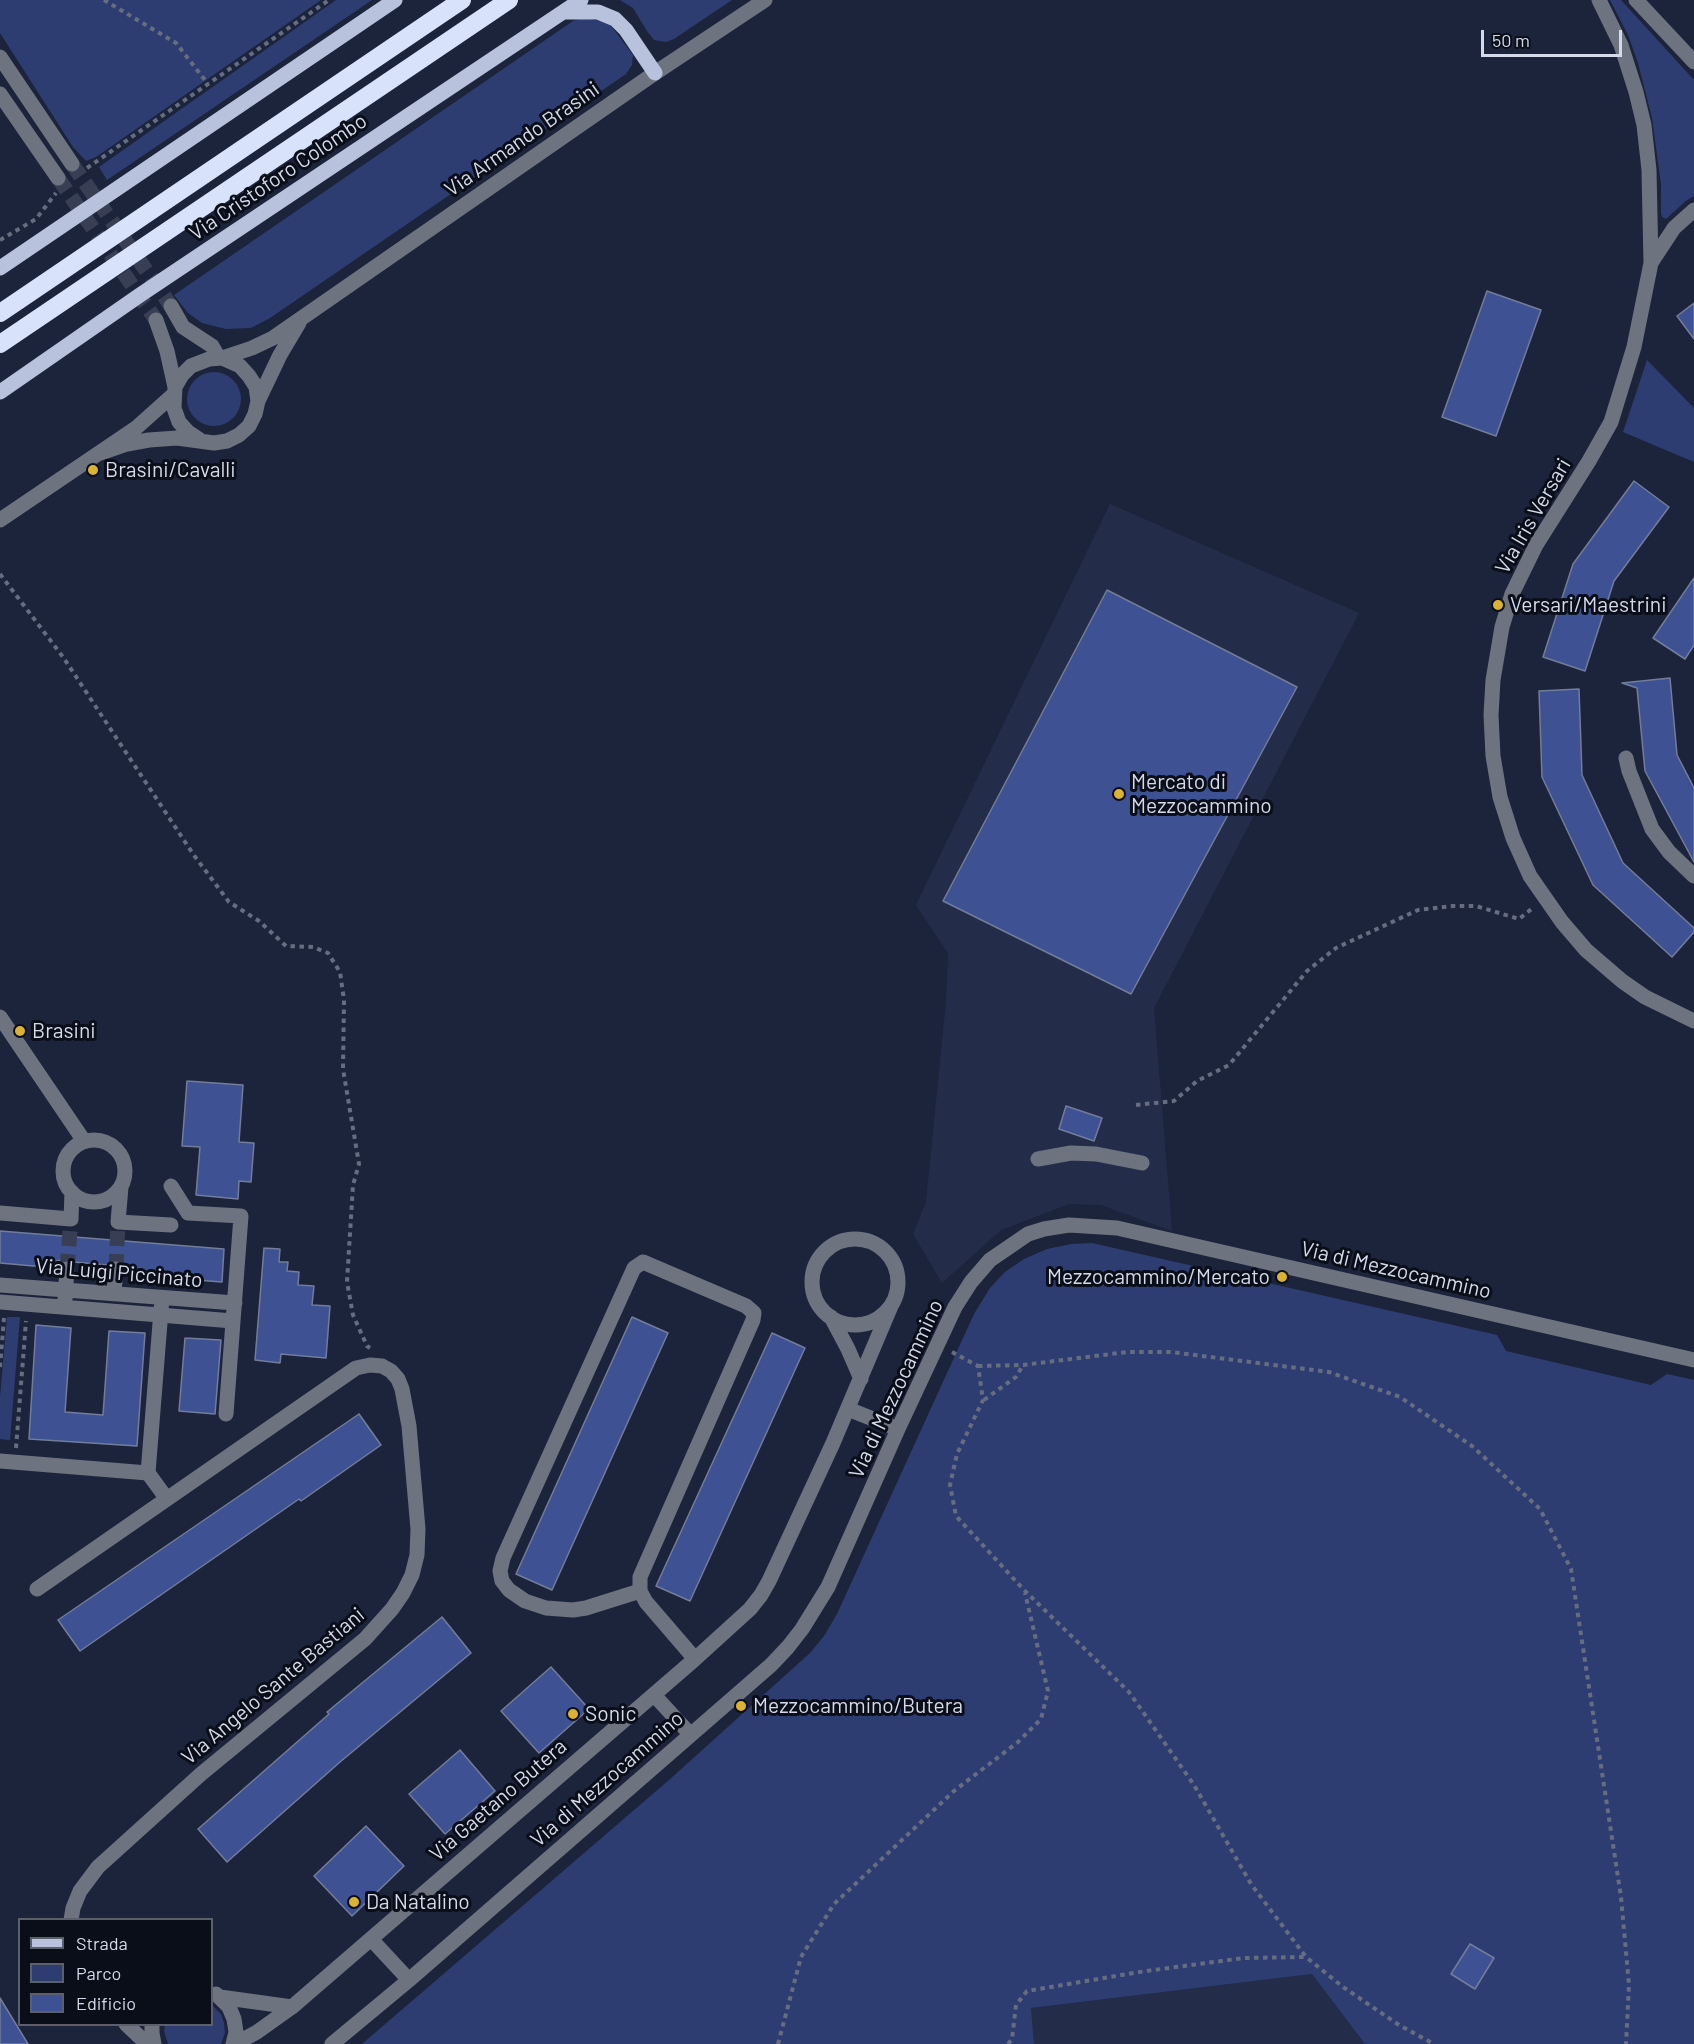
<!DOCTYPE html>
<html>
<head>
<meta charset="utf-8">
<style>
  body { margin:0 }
  #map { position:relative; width:1694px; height:2044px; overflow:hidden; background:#1c243b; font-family:Barlow,sans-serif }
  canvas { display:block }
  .legend { position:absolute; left:18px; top:1918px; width:195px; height:108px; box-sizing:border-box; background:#0a0e18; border:2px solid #5b606c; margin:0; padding:8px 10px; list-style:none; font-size:18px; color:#d4daea }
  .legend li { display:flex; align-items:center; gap:12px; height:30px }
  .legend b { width:30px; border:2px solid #5b606c }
  .scale { position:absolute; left:1481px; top:30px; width:141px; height:27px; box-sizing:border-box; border:3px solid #d4daea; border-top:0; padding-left:8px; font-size:18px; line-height:21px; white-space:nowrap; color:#d4daea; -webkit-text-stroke:4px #0a0e18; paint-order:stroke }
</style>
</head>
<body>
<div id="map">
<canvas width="1694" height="2044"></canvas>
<ul class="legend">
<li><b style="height:8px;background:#b8c2dc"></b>Strada</li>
<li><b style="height:16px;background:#2e3d71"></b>Parco</li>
<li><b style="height:16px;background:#3d5193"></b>Edificio</li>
</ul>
<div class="scale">50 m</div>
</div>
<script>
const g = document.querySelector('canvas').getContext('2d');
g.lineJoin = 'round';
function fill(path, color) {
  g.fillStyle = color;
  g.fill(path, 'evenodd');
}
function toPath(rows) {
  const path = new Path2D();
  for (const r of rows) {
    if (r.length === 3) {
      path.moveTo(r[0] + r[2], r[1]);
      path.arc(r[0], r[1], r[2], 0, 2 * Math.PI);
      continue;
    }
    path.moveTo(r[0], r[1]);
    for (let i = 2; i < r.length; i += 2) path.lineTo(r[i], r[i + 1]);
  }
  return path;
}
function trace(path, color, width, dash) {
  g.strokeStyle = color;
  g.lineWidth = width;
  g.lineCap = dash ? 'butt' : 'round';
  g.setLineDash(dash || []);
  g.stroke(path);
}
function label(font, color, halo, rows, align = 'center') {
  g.font = font + ' Barlow,sans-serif';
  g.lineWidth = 6;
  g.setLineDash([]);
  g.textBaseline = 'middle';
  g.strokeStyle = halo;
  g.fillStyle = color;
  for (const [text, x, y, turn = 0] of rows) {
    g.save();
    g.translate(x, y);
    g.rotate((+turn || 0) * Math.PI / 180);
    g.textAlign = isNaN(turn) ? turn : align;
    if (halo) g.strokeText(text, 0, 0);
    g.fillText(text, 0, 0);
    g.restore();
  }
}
const built = toPath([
  [1110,504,1359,613,1154,1008,1172,1231,1101,1205,1069,1204,1001,1230,942,1283,913,1234,926,1202,946,1002,948,953,916,905],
  [1312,1974,1365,2044,1034,2044,1031,2008]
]);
const green = toPath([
  [0,0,321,0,96,157,86,161,73,147,0,33],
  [336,0,372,0,107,180,99,167],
  [620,0,732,0,674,39,666,42,654,40,647,31,633,8],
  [1610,0,1621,0,1694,80,1694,196,1687,200,1666,219,1662,217,1661,213,1661,184,1652,118,1638,63,1628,35],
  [583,18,608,22,633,55,632,65,626,74,270,318,251,328,226,329,202,323,188,313,174,295,573,21],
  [1647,360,1694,408,1694,462,1623,432],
  [214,399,27],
  [1092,1243,1497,1335,1506,1351,1651,1385,1667,1374,1694,1380,1694,2044,1365,2044,1312,1974,1031,2008,1034,2044,362,2044,669,1780,810,1653,824,1636,837,1614,974,1314,990,1288,1005,1272,1024,1259,1047,1249,1071,1244],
  [7,1317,20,1317,10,1440,0,1439,0,1397],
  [212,2005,221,2014,224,2023,225,2033,221,2044,168,2044,164,2031,165,2025,212,2024]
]);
const building = toPath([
  [1487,291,1541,310,1496,436,1442,417,1487,291],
  [1694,303,1694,339,1677,316,1694,303],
  [1634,481,1669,507,1614,581,1585,671,1543,657,1573,564,1634,481],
  [1694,578,1694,645,1685,659,1653,638,1694,578],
  [1107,590,1297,687,1131,994,943,901,1107,590],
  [1670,678,1677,755,1694,788,1694,862,1645,771,1637,688,1622,683,1670,678],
  [1579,689,1582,775,1623,863,1694,928,1694,932,1672,957,1593,885,1542,777,1539,691,1579,689],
  [187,1081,243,1085,239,1142,254,1143,251,1182,239,1181,238,1199,196,1195,200,1147,182,1146,187,1081],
  [1066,1106,1102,1118,1094,1141,1059,1129,1066,1106],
  [0,1231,224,1249,222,1282,131,1275,132,1267,125,1267,122,1261,116,1259,111,1260,107,1265,74,1262,67,1259,56,1261,56,1268,0,1263,0,1231],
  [264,1248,280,1249,279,1262,288,1262,287,1271,299,1272,298,1285,314,1286,312,1305,330,1306,326,1358,281,1354,280,1363,255,1360,264,1248],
  [632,1317,668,1333,552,1590,516,1574,632,1317],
  [36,1325,71,1328,65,1412,103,1415,109,1331,145,1333,137,1446,29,1439,36,1325],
  [772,1333,805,1348,690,1601,656,1586,772,1333],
  [185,1338,221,1340,215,1414,179,1411,185,1338],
  [359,1414,381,1445,301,1501,299,1499,80,1651,58,1620,359,1414],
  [442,1617,471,1653,340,1762,227,1862,198,1829,329,1714,327,1712,442,1617],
  [551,1667,589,1709,539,1753,501,1711,551,1667],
  [460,1750,495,1791,445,1834,409,1794,460,1750],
  [366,1826,404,1866,352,1916,314,1876,366,1826],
  [1470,1944,1494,1958,1475,1989,1451,1974,1470,1944],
  [0,1998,28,2044,0,2044,0,1998]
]);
const minorTunnel = toPath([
  [72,164,171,306],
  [58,178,156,320],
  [67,1269,71,1219],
  [116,1269,118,1222]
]);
const path = toPath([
  [104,0,176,43,208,84],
  [87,168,329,0],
  [0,240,36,219,56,193],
  [0,574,63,657,193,854,229,902,259,921,286,946,313,947,328,953,340,972,344,1000,343,1069,359,1164,353,1185,347,1282,353,1315,367,1346,370,1348],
  [1136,1105,1174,1101,1197,1081,1229,1065,1307,971,1336,948,1418,910,1453,906,1476,906,1519,919,1534,907],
  [952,1352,978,1366,983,1400,957,1454,950,1485,956,1516,1024,1590,1129,1692,1194,1785,1251,1884,1306,1957,1343,1987,1399,2025,1434,2044],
  [978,1366,1023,1365,1127,1352,1171,1352,1329,1372,1400,1397,1472,1446,1540,1509,1571,1569,1621,1897,1629,1985,1626,2044],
  [0,1367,4,1318],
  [984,1400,1016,1377,1023,1365],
  [16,1448,26,1321],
  [778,2044,801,1957,834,1904,954,1791,1018,1742,1041,1719,1048,1691,1025,1593],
  [1008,2044,1012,2039,1016,2005,1027,1991,1146,1971,1244,1958,1306,1957]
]);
const minor = toPath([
  [1599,0,1621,45,1636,92,1644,125,1649,170,1651,263,1634,347,1611,422,1589,461,1536,545,1512,594,1502,627,1493,680,1491,715,1493,756,1500,797,1513,838,1530,876,1562,922,1586,950,1622,981,1645,997,1694,1021],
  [1636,0,1694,62],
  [0,57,72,164],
  [0,94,58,178],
  [1651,263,1674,228,1694,210],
  [171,306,183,327,212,346,219,358],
  [156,320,167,351,175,387],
  [222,358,252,348,273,338,655,73,765,0],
  [200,440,188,432,179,422,174,408,175,387,182,375,191,366,209,359,222,358,240,366,249,376,256,387,258,401],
  [98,454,127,444,149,440,177,438,214,443,227,441,239,435,249,426,255,414,258,401,280,355,299,323],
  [0,520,136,428,174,394],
  [1626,758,1629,771,1652,829,1669,852,1694,876],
  [0,1017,84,1141],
  [94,1171,31],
  [1038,1159,1071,1153,1096,1154,1142,1163],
  [171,1186,188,1213,241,1216,226,1414],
  [121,1187,118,1222,171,1225],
  [0,1213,71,1219,72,1192],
  [855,1282,43],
  [0,1285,235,1303],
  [114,1293,116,1269],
  [65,1299,67,1269],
  [0,1302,233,1321],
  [831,1317,848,1349,861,1379],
  [848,1409,898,1429],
  [0,1461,148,1473,162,1298],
  [148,1473,167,1499],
  [37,1589,356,1368,370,1365,382,1366,391,1371,398,1379,402,1389,409,1426,418,1529,417,1555,412,1575,403,1593,392,1609,365,1639,201,1774,98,1867,80,1891,73,1908,71,1920],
  [640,1591,586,1608,573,1610,546,1608,525,1601,509,1590,502,1581,500,1571,503,1558,634,1268,643,1262,746,1306,754,1313,753,1320,640,1577,640,1591,646,1602,695,1659],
  [654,1695,690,1734],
  [371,1939,409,1980],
  [216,1994,229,2007,234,2019,236,2032,233,2044],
  [220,1997,292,2007,257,2032,235,2044],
  [292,2007,695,1659,750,1609,761,1595,769,1581,833,1443,891,1306],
  [126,2024,147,2044],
  [152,2024,152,2033,154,2044],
  [332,2044,409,1980,771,1665,788,1647,802,1629,828,1587,898,1429,955,1307,971,1282,990,1260,1028,1234,1044,1229,1069,1225,1117,1228,1694,1360]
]);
const major = toPath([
  [564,12,598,12,615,19,626,30,655,73],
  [0,268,395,0],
  [0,392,140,295,581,0]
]);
const highway = toPath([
  [0,313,462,0],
  [0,344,509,0]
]);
const markers = [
  [93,470,6,"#dcb233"],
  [1498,605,6,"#dcb233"],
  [1119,794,6,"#dcb233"],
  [20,1031,6,"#dcb233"],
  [1282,1277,6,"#dcb233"],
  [741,1706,6,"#dcb233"],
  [573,1714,6,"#dcb233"],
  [354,1902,6,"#dcb233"]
];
const streetNames = [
  ["Via Armando Brasini",522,139,-35],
  ["Via Cristoforo Colombo",278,177,-34],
  ["Via Iris Versari",1533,516,-60],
  ["Via di Mezzocammino",1396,1270,13],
  ["Via Luigi Piccinato",119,1273,5],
  ["Via di Mezzocammino",896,1389,-65],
  ["Via Angelo Sante Bastiani",273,1686,-40],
  ["Via di Mezzocammino",607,1779,-41],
  ["Via Gaetano Butera",498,1800,-41]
];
const poiNames = [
  ["Brasini/Cavalli",105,470],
  ["Versari/Maestrini",1510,605],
  ["Mercato di",1131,782],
  ["Mezzocammino",1131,806],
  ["Brasini",32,1031],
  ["Mezzocammino/Mercato",1270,1277,"right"],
  ["Mezzocammino/Butera",753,1706],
  ["Sonic",585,1714],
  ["Da Natalino",366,1902]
];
fill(built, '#232d4a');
fill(green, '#2e3d71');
fill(building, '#3d5193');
trace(building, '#737d99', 1.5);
trace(minorTunnel, '#383f55', 15, [15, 8]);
trace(path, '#666d81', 4, [4.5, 4.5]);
trace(minor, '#6e7380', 15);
trace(major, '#b8c2dc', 15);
trace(highway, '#d8e2fb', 18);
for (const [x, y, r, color] of markers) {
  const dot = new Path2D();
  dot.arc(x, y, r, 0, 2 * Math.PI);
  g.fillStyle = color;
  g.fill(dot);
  trace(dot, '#0a0e18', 2);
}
label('21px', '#d4daea', '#0a0e18', streetNames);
label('21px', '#d4daea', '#0a0e18', poiNames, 'left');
</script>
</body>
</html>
